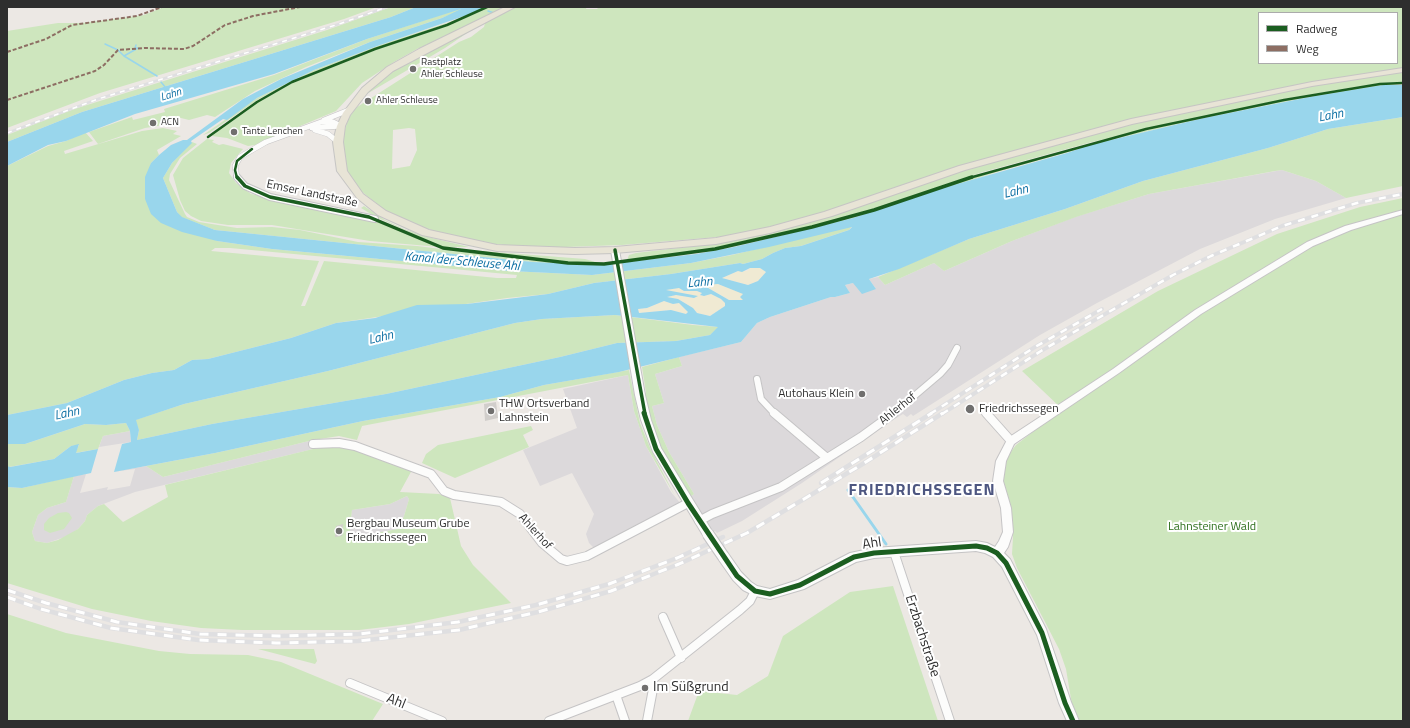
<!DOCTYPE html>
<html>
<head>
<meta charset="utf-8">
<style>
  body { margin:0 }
  #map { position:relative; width:1410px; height:728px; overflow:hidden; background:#ece8e4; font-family:"Titillium Web",sans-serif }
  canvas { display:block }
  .frame { position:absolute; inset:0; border:8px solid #2e2e2e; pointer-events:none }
  .legend { position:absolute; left:1258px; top:12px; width:140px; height:52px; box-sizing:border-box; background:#fff; border:1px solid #ababab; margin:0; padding:5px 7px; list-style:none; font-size:12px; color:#2e2e2e }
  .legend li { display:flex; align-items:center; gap:8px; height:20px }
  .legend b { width:20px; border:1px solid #ababab }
</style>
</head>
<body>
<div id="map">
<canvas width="1410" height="728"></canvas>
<div class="frame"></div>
<ul class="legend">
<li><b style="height:5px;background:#1b5e20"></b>Radweg</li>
<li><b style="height:5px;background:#8d6e63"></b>Weg</li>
</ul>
</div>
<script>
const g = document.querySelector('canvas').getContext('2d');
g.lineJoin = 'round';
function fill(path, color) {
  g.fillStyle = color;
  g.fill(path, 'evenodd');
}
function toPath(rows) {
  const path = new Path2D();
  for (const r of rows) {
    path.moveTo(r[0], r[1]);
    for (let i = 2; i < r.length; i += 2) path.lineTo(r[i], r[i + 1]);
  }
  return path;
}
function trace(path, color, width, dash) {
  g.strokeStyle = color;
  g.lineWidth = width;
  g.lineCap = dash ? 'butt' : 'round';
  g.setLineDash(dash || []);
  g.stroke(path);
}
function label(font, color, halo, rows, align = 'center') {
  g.font = font + ' "Titillium Web",sans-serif';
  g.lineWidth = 4;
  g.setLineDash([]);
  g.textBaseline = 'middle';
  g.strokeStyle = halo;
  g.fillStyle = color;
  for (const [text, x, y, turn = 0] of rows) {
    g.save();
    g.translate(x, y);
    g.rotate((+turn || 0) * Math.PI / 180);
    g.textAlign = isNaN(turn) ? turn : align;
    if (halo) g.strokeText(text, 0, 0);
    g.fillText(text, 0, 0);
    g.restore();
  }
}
const industrial = toPath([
  [1282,170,1316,181,1346,198,1275,219,1200,249,1097,303,1040,335,913,416,911,414,907,417,903,414,893,420,802,483,742,521,717,533,715,531,712,532,690,497,694,494,669,452,657,425,652,406,664,403,655,374,682,366,679,357,741,342,757,323,770,317,831,297,835,297,850,293,845,285,853,283,876,289,869,279,878,277,885,285,934,263,944,271,1012,241,1075,217,1149,194],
  [628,375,634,411,646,446,671,492,681,504,594,548,589,543,586,534,594,514,572,473,540,486,523,450,577,428,563,389],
  [130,431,131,442,99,447,103,436],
  [313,440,313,449,135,492,98,506,87,515,85,521,78,529,68,536,47,543,35,541,32,532,38,515,47,508,66,502,74,476,86,474,80,493,108,487,107,490,130,486,135,469,112,472,146,466,163,477],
  [407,496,409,499,404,516,398,529,349,538,352,510,390,504]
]);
const green = toPath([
  [164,7,377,7,344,19,100,93,7,128,7,31,58,23,83,23,130,17,144,15],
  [391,7,416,7,391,17,82,112,7,142,7,135,71,110,327,30],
  [489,7,506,7,451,34,417,49,394,62,362,83,336,111,255,145,248,146,227,138,212,136,215,132,264,98,292,83,372,51,461,20],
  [514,7,587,7,586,9,597,9,599,7,1403,7,1403,68,1317,82,1118,123,799,220,730,236,622,245,538,248,494,244,440,233,414,224,388,213,361,191,348,172,344,161,343,136,348,120,354,109,459,42,471,37,484,27,485,23],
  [1259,13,1397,13,1397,63,1259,63],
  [409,128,415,129,417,150,413,159,410,166,392,169,393,130],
  [459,9,462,10,442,18,370,42,306,67,255,91,215,117,207,115,189,120,173,116,167,118,164,125,145,128,98,144,89,132,132,117,133,120,165,112,164,109,274,75,367,39],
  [471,15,435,28,369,50,294,80,259,99,209,133,203,135,257,98,314,70,380,45],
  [470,31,445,48,365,95,388,73],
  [1403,71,1403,82,1380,83,1284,99,1092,142,983,172,873,209,812,226,713,248,627,260,629,255,636,253,720,243,989,163,1141,122,1315,85],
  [1403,83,1315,96,1204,118,1119,138,997,172,853,218,812,228,874,210,984,174,1095,143,1155,128,1286,100,1381,84],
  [1403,117,1403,186,1346,198,1316,181,1282,170,1275,171,1149,194,1076,217,1012,241,944,271,934,263,885,285,878,277,969,239,1065,209,1143,181,1268,148,1328,129],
  [163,128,177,131,173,134,181,136,157,150,159,155,151,163,145,199,217,241,272,249,510,271,592,275,691,263,732,255,852,226,849,230,801,246,785,248,773,253,762,259,743,264,740,263,671,274,594,283,548,294,507,298,336,323,291,338,208,359,192,360,174,370,152,373,124,380,67,403,7,415,7,166,48,146,66,141,85,132,93,141,64,151,65,154,142,131],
  [215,248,230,248,517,275,516,278,497,278,324,261,305,306,301,306,319,261,211,251],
  [207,139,214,140,212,142,219,145,223,144,243,149,231,163,229,173,236,183,251,194,371,219,440,247,370,241,272,225,228,225,201,221,191,216,185,211,180,200,173,175,183,158],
  [192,142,197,144,180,158,170,174,169,180,185,214,187,217,199,222,237,228,272,227,300,230,358,242,417,246,570,265,607,265,577,266,533,262,215,230,181,217,177,212,163,178,172,163],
  [1403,198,1403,721,1080,721,1072,705,1066,669,1059,649,1017,568,1012,554,1013,537,1009,506,1002,483,1007,457,1016,445,1062,409,1022,371,1158,291,1277,234,1360,207],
  [364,206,385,220,404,229,428,237,469,247,443,247,376,217,361,208],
  [456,249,585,259,599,263,576,263],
  [615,315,693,325,719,327,710,335,676,341,617,343,560,357,386,394,212,424,137,440,139,430,135,420,184,404,328,371,515,323,542,319],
  [679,357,682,366,655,374,664,403,652,406,657,425,669,452,694,494,690,497,664,453,655,432,644,394,646,393,642,367],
  [629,370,640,423,651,450,675,496,646,446,634,411,628,375,362,426,357,440,339,436,313,440,163,477,146,466,215,453,363,421,500,397,544,385],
  [126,423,130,431,103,436,98,449,75,453,79,445,71,446,54,459,9,467,7,466,7,444,25,444,85,424,106,425],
  [531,426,533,430,523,435,529,447,455,478,422,463,426,454,438,445],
  [337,446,352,449,412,470,400,492,439,494,450,498,461,546,473,565,511,603,409,624,359,630,242,630,201,628,151,621,92,609,7,583,7,487,22,488,74,476,66,502,47,508,38,515,32,532,35,541,47,543,58,540,78,529,85,521,87,515,98,506,104,504,123,522,168,497,165,485,313,449],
  [407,496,409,499,404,516,398,529,349,538,352,510,390,504],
  [66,512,69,513,72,518,64,529,50,533,44,530,44,524,49,518,58,513],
  [893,586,938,721,688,721,699,691,737,695,768,676,783,636,850,592],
  [7,614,66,633,159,651,190,654,248,655,281,662,383,704,372,721,7,721],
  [258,649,314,649,317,661,315,664]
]);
const sand = toPath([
  [750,268,760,268,766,272,758,281,748,285,722,278,738,271,747,271],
  [702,284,718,284,734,290,744,294,743,300,729,300],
  [679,287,684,291,697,291,702,293,700,295,704,296,711,294,721,299,725,303,725,306,710,316,697,313,693,308,678,299,666,297,676,295,694,298,693,296,666,291,665,290],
  [664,301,673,304,679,303,688,312,686,314,671,310,639,313,638,309,647,308]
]);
const water = toPath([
  [416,7,485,7,470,14,380,45,314,70,257,98,227,120,223,119,191,141,192,143,172,163,163,178,177,212,182,217,215,230,533,262,602,265,696,254,734,247,853,218,936,190,1067,153,1090,145,1204,118,1315,96,1383,85,1403,85,1403,117,1328,129,1268,148,1143,181,1065,209,969,239,899,269,869,279,876,289,862,294,853,283,845,285,850,293,835,297,831,297,770,317,757,323,741,342,619,372,544,385,500,397,363,421,215,453,114,472,122,444,131,442,130,431,126,423,106,425,85,424,25,444,7,444,7,415,67,403,124,380,152,373,174,370,192,360,208,359,291,338,336,323,375,318,417,305,467,304,548,294,594,283,671,274,740,263,743,264,762,259,773,253,785,248,801,246,849,230,852,227,769,247,691,263,592,275,510,271,272,249,217,241,182,232,161,223,151,214,145,199,145,177,151,163,159,155,171,145,183,140,187,140,243,99,281,79,370,42,442,18,461,9,367,39,274,74,135,114,66,141,48,145,7,166,7,142,82,112,391,17],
  [750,268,760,268,766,272,758,281,748,285,722,278,738,271,742,272],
  [718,284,743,294,740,297,743,300,729,300,703,285],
  [679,288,684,291,697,291,702,293,700,295,704,296,711,294,721,299,725,303,725,306,710,316,697,313,693,308,678,299,667,297,676,295,694,298,698,296,666,290],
  [664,301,673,304,679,303,688,312,686,314,671,310,639,313,638,309,647,308],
  [615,315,718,327,710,335,676,341,617,343,560,357,386,394,212,424,137,440,139,430,136,420,184,404,328,371,515,323,542,319],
  [79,444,76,453,98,449,91,473,22,488,7,487,7,466,10,467,54,459,71,446]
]);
const streamFar1 = toPath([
  [488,11,494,13],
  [105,44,118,50,124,56,157,76],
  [124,56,138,48,135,48,136,45],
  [161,82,166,88]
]);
const stream = toPath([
  [848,490,886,544]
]);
const building = toPath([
  [496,402,498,418,485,421,484,404],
  [343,524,342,536,335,537,336,526]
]);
const minorFar2 = toPath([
  [324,120,349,110],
  [312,128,341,126],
  [315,130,328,134,338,142],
  [237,178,235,166,240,157,266,142,321,122,333,122,341,126]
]);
const minorFar1 = toPath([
  [237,177,245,186,270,197,375,219],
  [757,379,761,399,775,414],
  [985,412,987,414],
  [893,414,940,374,948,365,957,348]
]);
const minor = toPath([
  [774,413,827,458],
  [986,413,1011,441],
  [313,444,339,443,355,446,431,474,444,491,454,495,501,502,520,514,542,543,561,559,567,561,587,556,688,503],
  [699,521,712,514,781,487,861,437,894,413],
  [894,552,950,721],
  [663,617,681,658],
  [350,683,442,721],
  [616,695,625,721],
  [549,721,640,686,653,679,740,610,750,601,755,591],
  [647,721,653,689,653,679]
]);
const tertiary = toPath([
  [1403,210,1403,214,1351,230,1313,246,1201,314,1119,373,1014,444,1006,461,1003,481,1011,508,1013,532,1008,547,1004,553,1010,559,1046,629,1071,702,1079,721,1067,721,1059,703,1037,635,1002,567,993,557,985,553,976,551,874,558,856,562,804,589,770,599,755,596,743,590,733,580,719,560,718,556,719,552,723,551,727,552,741,572,751,582,757,586,770,589,798,580,850,553,874,548,976,541,987,543,995,547,999,541,1003,532,1001,508,993,481,996,461,1008,438,1113,369,1195,310,1307,242,1345,226,1403,210],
  [615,247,619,250,645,395,651,420,661,448,712,531,713,534,712,537,708,539,704,537,653,452,641,420,635,395,611,250,615,247]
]);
const primary = toPath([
  [505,7,515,7,393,71,368,92,350,115,345,126,343,142,347,171,363,194,386,211,429,230,497,245,575,248,615,247,716,238,770,227,824,212,959,166,1131,119,1312,82,1403,68,1403,72,1312,86,1132,124,965,170,832,216,770,233,716,244,615,253,575,254,497,251,422,235,378,215,357,198,337,171,333,142,337,126,343,113,362,88,387,67,419,49,505,7]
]);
const railFar2 = toPath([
  [7,133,98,99,339,24,387,7]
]);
const railFar1 = toPath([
  [930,414,1035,347,1102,309],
  [942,414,1041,351,1173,275,1211,256,1282,226,1357,203,1403,194]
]);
const rail = toPath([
  [821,483,932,413],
  [7,590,46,603,117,622,200,634,279,636,359,634,458,622,536,605,609,584,677,558,723,537],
  [7,597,41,609,111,628,198,640,276,643,358,641,459,630,538,612,611,591,679,564,747,533,861,465,943,413]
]);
const tertiaryBridge = toPath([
  [708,534,723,556]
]);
const quiet = toPath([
  [223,7,226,7],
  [7,52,46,39,72,25,137,16,162,7],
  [7,100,95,71,104,65,118,50,145,48,184,49,193,46,225,25,253,16,300,7]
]);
const cyclewayFar2 = toPath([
  [208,137,257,102,292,82,375,49,447,25,487,7],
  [237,178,235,170,237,161,252,149],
  [969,178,1146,129,1284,100,1380,84,1403,83]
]);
const cyclewayFar1 = toPath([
  [237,177,245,186,270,197,369,217,443,248,568,263,604,264,715,249,812,227,874,210,972,177],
  [615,250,645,414]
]);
const cycleway = toPath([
  [644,413,656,449,688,503,737,576,755,591,770,594,800,585,854,557,874,553,976,546,987,548,997,553,1006,563,1042,633,1065,703,1073,721]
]);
const markers = [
  [413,69,4,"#706f6e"],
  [368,101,4,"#706f6e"],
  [153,123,4,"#706f6e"],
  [234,132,4,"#706f6e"],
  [862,394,4,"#706f6e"],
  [970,409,5,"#706f6e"],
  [491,411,4,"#706f6e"],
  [339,531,4,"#706f6e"],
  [645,688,4,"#706f6e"]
];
const farPoinames = [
  ["Rastplatz",421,63],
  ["Ahler Schleuse",421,75],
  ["Ahler Schleuse",376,101],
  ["ACN",161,123],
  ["Tante Lenchen",242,132]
];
const farWaternames = [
  ["Lahn",171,95,-18]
];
const streetNames = [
  ["Emser Landstraße",312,194,12],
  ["Ahlerhof",898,409,-39],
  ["Ahlerhof",535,532,48]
];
const poiNames = [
  ["Autohaus Klein",854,394,"right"],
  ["THW Ortsverband",499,404],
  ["Lahnstein",499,418],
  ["Friedrichssegen",979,409],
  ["Bergbau Museum Grube",347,524],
  ["Friedrichssegen",347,538]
];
const parkNames = [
  ["Lahnsteiner Wald",1212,527]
];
const waterNames = [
  ["Lahn",1331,116,-11],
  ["Lahn",1016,192,-14],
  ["Kanal der Schleuse Ahl",462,262,5],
  ["Lahn",700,283,-5],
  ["Lahn",381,338,-13],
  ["Lahn",67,414,-12]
];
const nearStreetnames = [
  ["Ahl",872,544,-8],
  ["Erzbachstraße",922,636,72],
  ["Ahl",396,702,22]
];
const nearPoinames = [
  ["Im Süßgrund",653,688]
];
const districtNames = [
  ["FRIEDRICHSSEGEN",922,491]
];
fill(industrial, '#dcd9db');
fill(green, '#cee6be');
fill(sand, '#f0ead3');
fill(water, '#99d6ec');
trace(streamFar1, '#99d6ec', 1.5);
trace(stream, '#99d6ec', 3);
fill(building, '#d1cecb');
trace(minorFar2, '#c5c4c5', 6);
trace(minorFar1, '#c5c4c5', 8);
trace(minor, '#c5c4c5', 10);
trace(tertiary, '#c5c4c5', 2);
trace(primary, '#c6c5c4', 2);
trace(minorFar2, '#fcfcfb', 5);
trace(minorFar1, '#fcfcfb', 6);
trace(minor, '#fcfcfb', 8);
fill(tertiary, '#fcfcfb');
fill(primary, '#e8e4d6');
trace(railFar2, '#dfdfe1', 2.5);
trace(railFar1, '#dfdfe1', 4);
trace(rail, '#dfdfe1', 4.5);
trace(railFar2, '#fff', 1.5, [5]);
trace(railFar1, '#fff', 2.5, [7]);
trace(rail, '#fff', 3, [9]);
trace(tertiaryBridge, '#c5c4c5', 13, []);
trace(tertiaryBridge, '#fcfcfb', 11);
trace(quiet, '#8d6e63', 2, [4, 2]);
trace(cyclewayFar2, '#1b5e20', 2.5);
trace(cyclewayFar1, '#1b5e20', 3.5);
trace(cycleway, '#1b5e20', 5);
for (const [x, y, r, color] of markers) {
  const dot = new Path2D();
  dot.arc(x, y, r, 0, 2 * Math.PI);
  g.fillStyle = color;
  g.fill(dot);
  trace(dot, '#fff', 1.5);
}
label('10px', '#2e2e2e', '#fff', farPoinames, 'left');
label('italic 11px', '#0d6fa3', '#fff', farWaternames);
label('12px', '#2e2e2e', '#fff', streetNames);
label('12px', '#2e2e2e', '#fff', poiNames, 'left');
label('12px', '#2c6e1b', '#fff', parkNames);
label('italic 13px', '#0d6fa3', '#fff', waterNames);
label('14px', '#2e2e2e', '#fff', nearStreetnames);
label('14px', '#2e2e2e', '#fff', nearPoinames, 'left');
g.letterSpacing = '1px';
label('bold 16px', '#4d5680', '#fff', districtNames);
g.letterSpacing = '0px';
</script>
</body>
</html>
